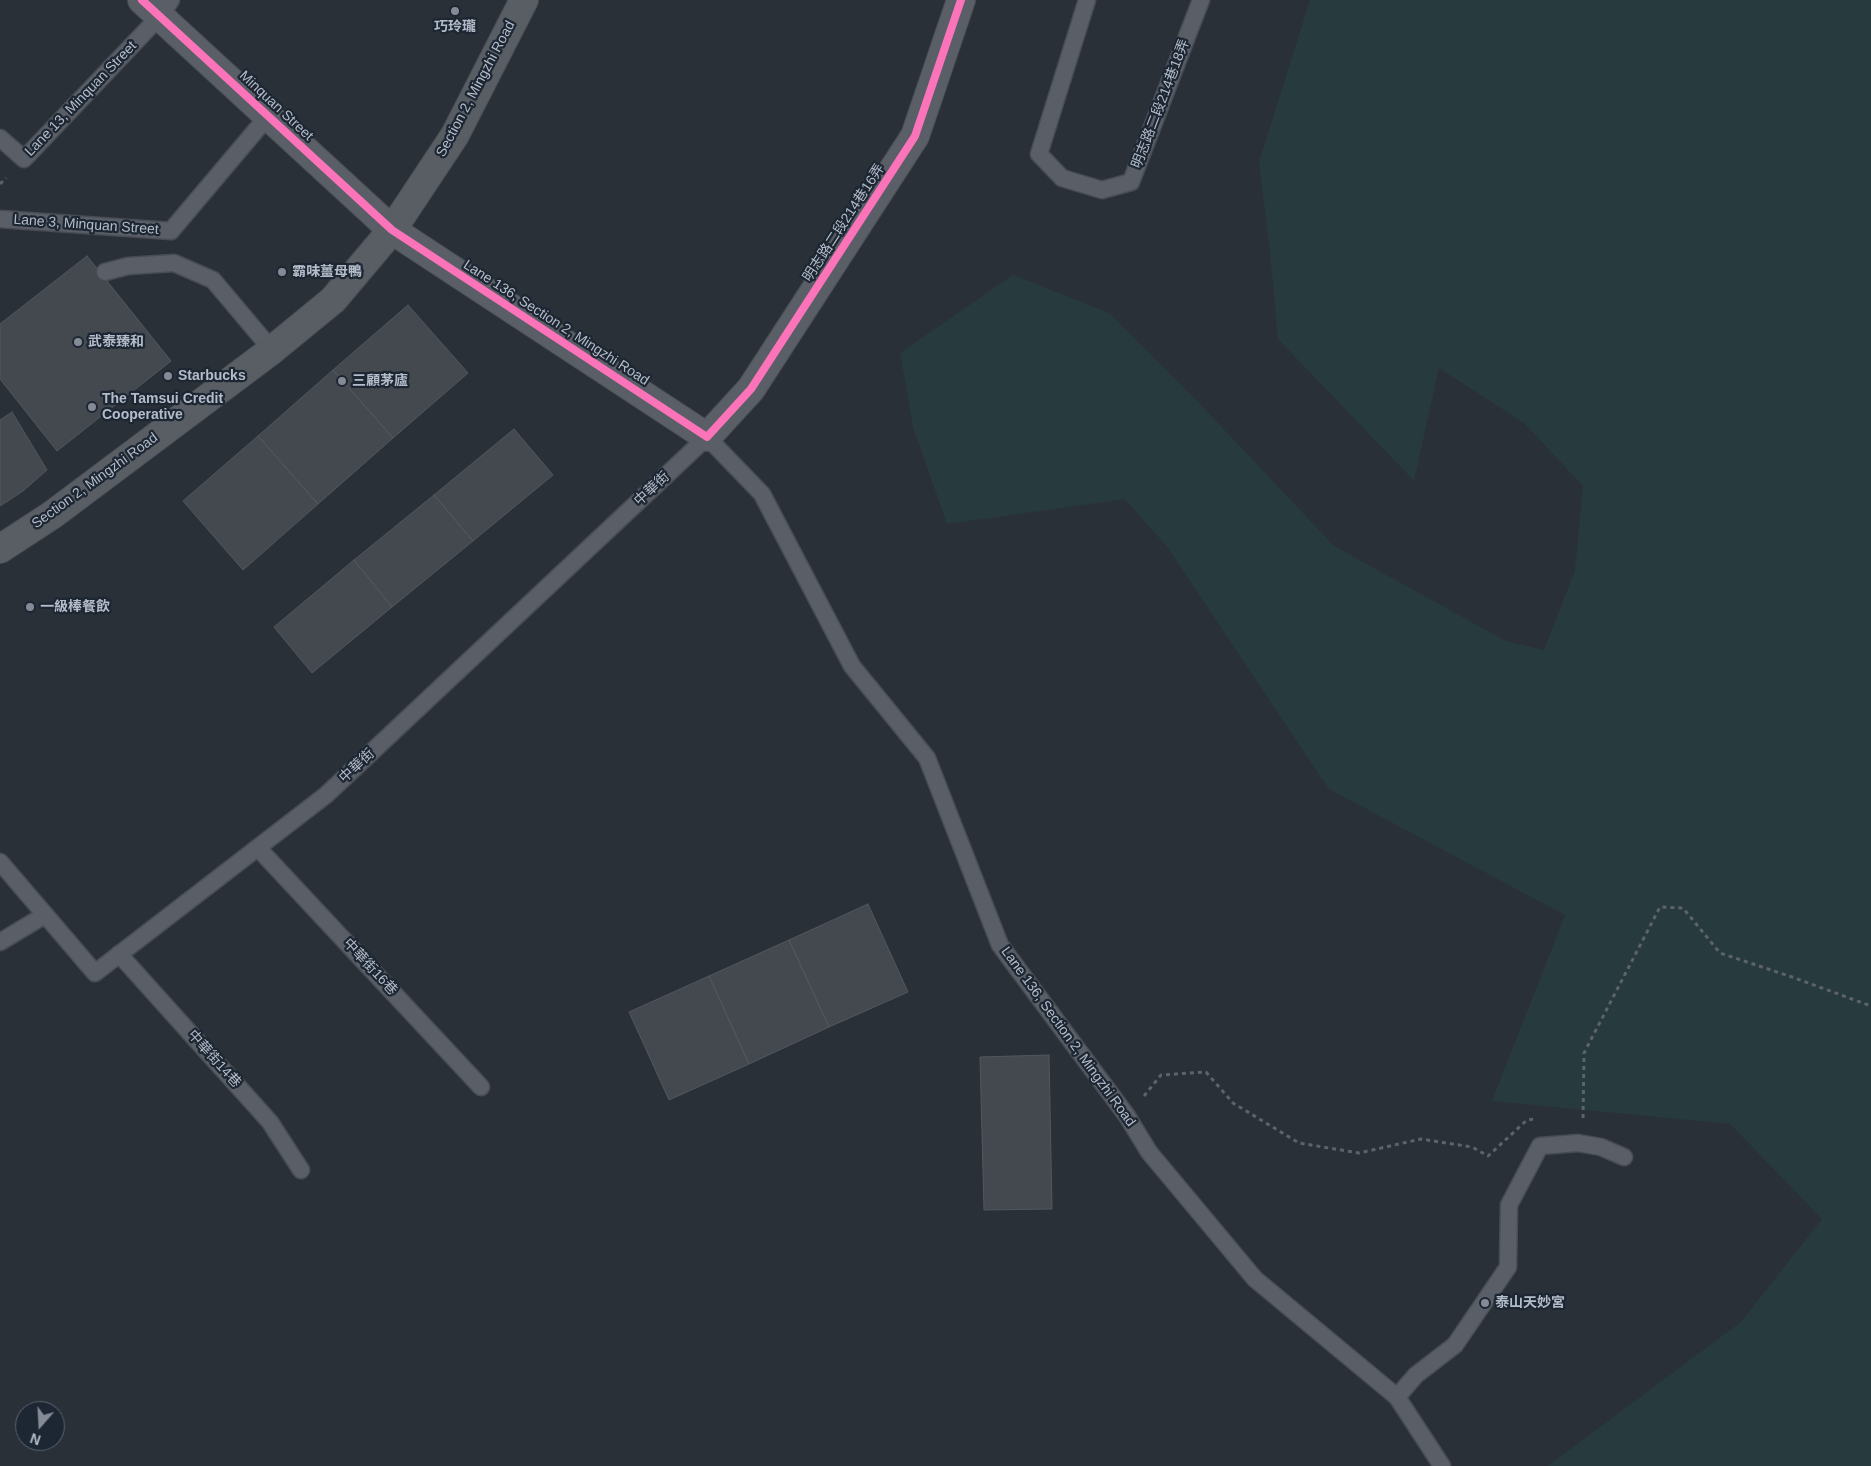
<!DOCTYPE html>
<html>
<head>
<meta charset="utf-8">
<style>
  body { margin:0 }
  #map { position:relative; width:1871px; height:1466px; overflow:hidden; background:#2a3038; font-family:Helvetica,sans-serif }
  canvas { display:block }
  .north { position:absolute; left:15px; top:1401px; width:50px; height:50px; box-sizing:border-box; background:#1d2633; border:1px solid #59626f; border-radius:50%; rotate:199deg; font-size:14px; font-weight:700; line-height:20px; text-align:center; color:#b4bcc9 }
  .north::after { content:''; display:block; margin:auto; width:18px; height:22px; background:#848b96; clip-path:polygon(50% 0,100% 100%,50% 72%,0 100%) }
</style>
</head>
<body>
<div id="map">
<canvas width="1871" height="1466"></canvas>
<div class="north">N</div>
</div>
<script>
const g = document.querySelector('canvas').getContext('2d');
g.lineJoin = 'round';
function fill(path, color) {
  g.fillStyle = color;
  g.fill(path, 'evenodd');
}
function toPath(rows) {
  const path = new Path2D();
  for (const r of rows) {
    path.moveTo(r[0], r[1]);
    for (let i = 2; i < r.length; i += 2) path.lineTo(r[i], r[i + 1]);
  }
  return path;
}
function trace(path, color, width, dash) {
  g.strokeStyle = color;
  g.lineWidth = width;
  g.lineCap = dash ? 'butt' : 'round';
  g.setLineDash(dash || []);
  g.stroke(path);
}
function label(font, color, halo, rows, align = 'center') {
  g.font = font + ' Helvetica,"Noto Sans TC",sans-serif';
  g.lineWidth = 4.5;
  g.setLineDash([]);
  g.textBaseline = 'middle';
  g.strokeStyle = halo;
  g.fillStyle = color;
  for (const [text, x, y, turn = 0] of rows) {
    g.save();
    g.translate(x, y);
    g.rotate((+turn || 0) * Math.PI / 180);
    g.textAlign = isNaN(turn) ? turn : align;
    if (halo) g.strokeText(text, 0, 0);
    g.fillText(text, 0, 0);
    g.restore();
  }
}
const green = toPath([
  [1310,0,1871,0,1871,1466,1548,1466,1741,1322,1822,1219,1730,1124,1492,1101,1565,915,1329,789,1168,548,1125,499,947,524,913,427,900,353,1013,275,1109,313,1203,407,1334,546,1506,641,1544,650,1575,570,1583,486,1524,423,1439,368,1414,481,1278,339,1270,252,1259,162]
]);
const building = toPath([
  [87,256,171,361,57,451,0,379,0,324,87,256],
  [408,305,468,373,393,438,333,370,408,305],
  [333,370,393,438,318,504,258,436,333,370],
  [12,412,47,470,23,491,0,506,0,420,12,412],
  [514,429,553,475,473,541,434,495,514,429],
  [258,436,318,504,243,570,183,501,258,436],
  [434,495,473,541,392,607,354,560,434,495],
  [354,560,392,607,312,673,274,627,354,560],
  [868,904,908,992,829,1027,789,940,868,904],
  [789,940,829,1027,749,1064,709,976,789,940],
  [709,976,749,1064,669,1100,629,1012,709,976],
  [1049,1055,1052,1209,984,1210,980,1057,1049,1055]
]);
const path = toPath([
  [0,184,6,178],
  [1144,1096,1161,1075,1206,1072,1233,1103,1299,1143,1359,1153,1421,1139,1472,1147,1488,1156,1527,1120,1534,1119],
  [1583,1118,1584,1053,1660,907,1683,908,1720,953,1792,977,1871,1006]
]);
const lane = toPath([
  [1087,0,1039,154,1062,178,1102,190,1131,182,1201,0],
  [0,138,24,159,160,16,171,0],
  [0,219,171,231,268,116],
  [105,272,128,266,174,263,213,280,272,350],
  [258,848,481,1087],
  [0,862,95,973,326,795,707,437,762,494,852,666,927,758,1000,945,1127,1116,1149,1152,1255,1279,1397,1397,1442,1466],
  [0,942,45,915],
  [119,954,270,1122,301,1170],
  [1397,1397,1416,1375,1455,1345,1508,1267,1509,1205,1540,1146,1578,1143,1601,1147,1624,1157]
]);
const street = toPath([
  [142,0,392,230,707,437,751,389,915,136,961,0]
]);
const secondary = toPath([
  [0,549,52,515,272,350,333,300,392,230,455,135,524,0]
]);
const cycleway = toPath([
  [142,0,392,230,707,437,751,389,915,136,961,0]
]);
const markers = [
  [455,11,5,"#848b96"],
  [282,272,5,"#848b96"],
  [78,342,5,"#848b96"],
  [168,376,5,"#848b96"],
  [342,381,5,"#848b96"],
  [92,407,5,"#848b96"],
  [30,607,5,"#848b96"],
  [1485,1303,5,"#848b96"]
];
const poiNames = [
  ["巧玲瓏",455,27,"center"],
  ["霸味薑母鴨",292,272],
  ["武泰臻和",88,342],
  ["Starbucks",178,376],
  ["三顧茅廬",352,381],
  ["The Tamsui Credit",102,399],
  ["Cooperative",102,415],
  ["一級棒餐飲",40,607],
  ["泰山天妙宮",1495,1303]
];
const streetNames = [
  ["Section 2, Mingzhi Road",476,89,-62],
  ["Lane 13, Minquan Street",81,99,-46],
  ["明志路二段214巷18弄",1161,104,-69],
  ["Minquan Street",276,106,43],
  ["明志路二段214巷16弄",844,223,-57],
  ["Lane 3, Minquan Street",86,225,4],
  ["Lane 136, Section 2, Mingzhi Road",556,323,33],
  ["Section 2, Mingzhi Road",95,481,-36],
  ["中華街",652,489,-43],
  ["中華街",357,766,-43],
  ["中華街16巷",370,967,47],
  ["Lane 136, Section 2, Mingzhi Road",1068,1037,54],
  ["中華街14巷",214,1059,48]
];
fill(green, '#273a3e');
fill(building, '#444950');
trace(building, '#52575f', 1);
trace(lane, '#484c53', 19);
trace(street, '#484c53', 30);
trace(secondary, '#484c53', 30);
trace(path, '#5d636a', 3, [4, 4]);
trace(lane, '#5a5e66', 16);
trace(street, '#5a5e66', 28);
trace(secondary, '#595d64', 28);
trace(cycleway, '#fb73b8', 8);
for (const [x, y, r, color] of markers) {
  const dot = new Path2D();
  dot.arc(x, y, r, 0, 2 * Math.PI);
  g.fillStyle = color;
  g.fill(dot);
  trace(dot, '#1d2633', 2);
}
label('bold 14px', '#b4bcc9', '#1d2633', poiNames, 'left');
label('14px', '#b4bcc9', '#1d2633', streetNames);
</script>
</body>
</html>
